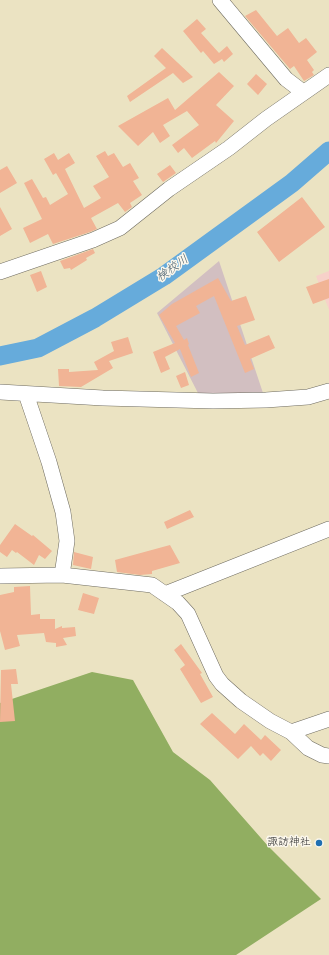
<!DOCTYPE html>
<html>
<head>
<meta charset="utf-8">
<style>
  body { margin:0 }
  canvas { display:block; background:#ebe3c2 }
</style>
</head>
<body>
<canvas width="329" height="955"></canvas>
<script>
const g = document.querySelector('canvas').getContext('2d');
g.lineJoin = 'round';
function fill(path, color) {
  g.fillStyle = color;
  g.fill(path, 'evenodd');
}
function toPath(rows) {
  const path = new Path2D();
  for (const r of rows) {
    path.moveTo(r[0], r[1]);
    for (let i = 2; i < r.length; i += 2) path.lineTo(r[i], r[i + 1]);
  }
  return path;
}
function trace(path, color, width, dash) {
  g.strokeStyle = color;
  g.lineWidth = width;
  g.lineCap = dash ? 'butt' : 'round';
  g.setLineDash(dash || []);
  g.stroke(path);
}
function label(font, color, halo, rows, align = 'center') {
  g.font = font + ' "Architects Daughter","Klee One",sans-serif';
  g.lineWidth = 3;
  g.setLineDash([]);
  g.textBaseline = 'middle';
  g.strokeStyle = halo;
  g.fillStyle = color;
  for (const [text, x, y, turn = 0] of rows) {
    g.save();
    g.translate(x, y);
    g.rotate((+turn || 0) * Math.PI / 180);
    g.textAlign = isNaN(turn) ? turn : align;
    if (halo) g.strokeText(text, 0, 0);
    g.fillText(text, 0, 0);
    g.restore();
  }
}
const built = toPath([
  [329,271,329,310,316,276]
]);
const industrial = toPath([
  [219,261,264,396,199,395,157,313]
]);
const forest = toPath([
  [92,672,133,680,173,752,210,780,268,846,321,899,236,955,0,955,0,703]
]);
const river = toPath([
  [0,356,38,348,95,318,164,276,292,183,329,151]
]);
const building = toPath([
  [256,10,277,36,288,28,299,43,306,38,317,52,307,60,314,70,312,72,314,75,304,81,294,66,290,69,245,16],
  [197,19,206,29,201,33,219,53,227,46,233,54,224,62,222,59,214,64,203,51,201,53,183,31],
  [162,48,193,77,183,83,173,73,130,102,127,96,166,68,154,56],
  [219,72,234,86,216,105,234,121,216,143,215,141,192,158,184,148,178,153,172,145,199,125,187,111,163,125,170,136,160,143,153,132,138,146,118,126,168,98,175,110],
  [256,74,267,84,258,95,247,84],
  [105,151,108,156,114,153,123,167,130,163,139,178,133,181,142,195,130,203,132,207,125,212,118,203,91,218,97,229,90,232,53,244,48,234,30,243,23,228,42,219,24,183,32,179,43,198,46,197,50,205,68,194,56,173,53,175,44,159,54,153,58,160,69,153,75,163,65,169,84,208,101,198,93,186,109,177,96,156],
  [170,165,176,173,163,182,157,174],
  [7,166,17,183,0,193,0,170],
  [302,197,325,227,279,262,257,232],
  [0,207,12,229,0,236],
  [93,249,95,253,86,258,87,260,71,270,70,268,64,269,60,261],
  [41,271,47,287,37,292,30,275],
  [218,278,231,301,246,296,255,320,237,326,245,345,269,335,275,348,250,359,254,369,245,373,214,296,196,306,200,313,176,326,184,340,187,338,189,344,188,345,199,373,191,377,180,349,165,357,170,369,161,373,153,352,175,343,159,315,172,304],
  [329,279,329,298,313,304,306,287],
  [128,337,133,353,109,361,113,368,81,387,59,386,58,369,69,369,69,372,98,370,94,362,114,351,111,342],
  [185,372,189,385,181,388,176,376],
  [190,510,194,517,167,529,164,522],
  [15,524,32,536,33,535,52,551,45,559,39,555,34,565,17,552,16,553,12,550,7,557,0,552,0,545],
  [170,545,180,563,152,571,152,574,140,575,117,572,115,560],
  [74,552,93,557,91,569,73,565],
  [30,586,31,615,40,614,40,619,55,619,55,629,62,626,62,628,75,627,76,636,63,638,67,645,56,647,56,643,46,642,44,633,17,635,20,646,5,650,0,631,0,595,14,592,14,587],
  [83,593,99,598,94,614,78,610],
  [181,644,202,673,200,674,213,697,201,703,180,669,185,665,174,650],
  [16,669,18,684,11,684,15,721,0,722,1,670],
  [212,713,235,734,244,724,261,740,265,735,281,750,271,761,263,753,260,756,251,746,238,759,200,724]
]);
const minor = toPath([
  [220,0,286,79,303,92],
  [0,272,93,240,120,228,169,189,229,148,266,119,329,75],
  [0,392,103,398,213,401,266,400,308,397,329,391],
  [26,394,49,462,63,512,67,541,62,575],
  [0,576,62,575,152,585,178,603,188,614,216,676,222,684,241,701,270,721,291,732,308,748,322,755,329,756],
  [165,594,329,529],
  [291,732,329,719]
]);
const markers = [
  [319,843,4,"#1f6fb2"]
];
const poiNames = [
  ["諏訪神社",311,843]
];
const waterNames = [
  ["検校川",173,269,-35]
];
fill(built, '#f7d1c9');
fill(industrial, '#d2bfc1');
fill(forest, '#91ae61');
trace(river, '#66abdb', 19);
fill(building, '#f1b495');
trace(minor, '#6e6b60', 16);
trace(minor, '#fff', 15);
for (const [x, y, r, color] of markers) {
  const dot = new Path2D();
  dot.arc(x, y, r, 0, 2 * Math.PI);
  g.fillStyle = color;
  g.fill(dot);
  trace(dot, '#fbf7ec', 1.5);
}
label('11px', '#2b2b2b', '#fbf7ec', poiNames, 'right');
label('italic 12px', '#405869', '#fbf7ec', waterNames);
</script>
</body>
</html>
